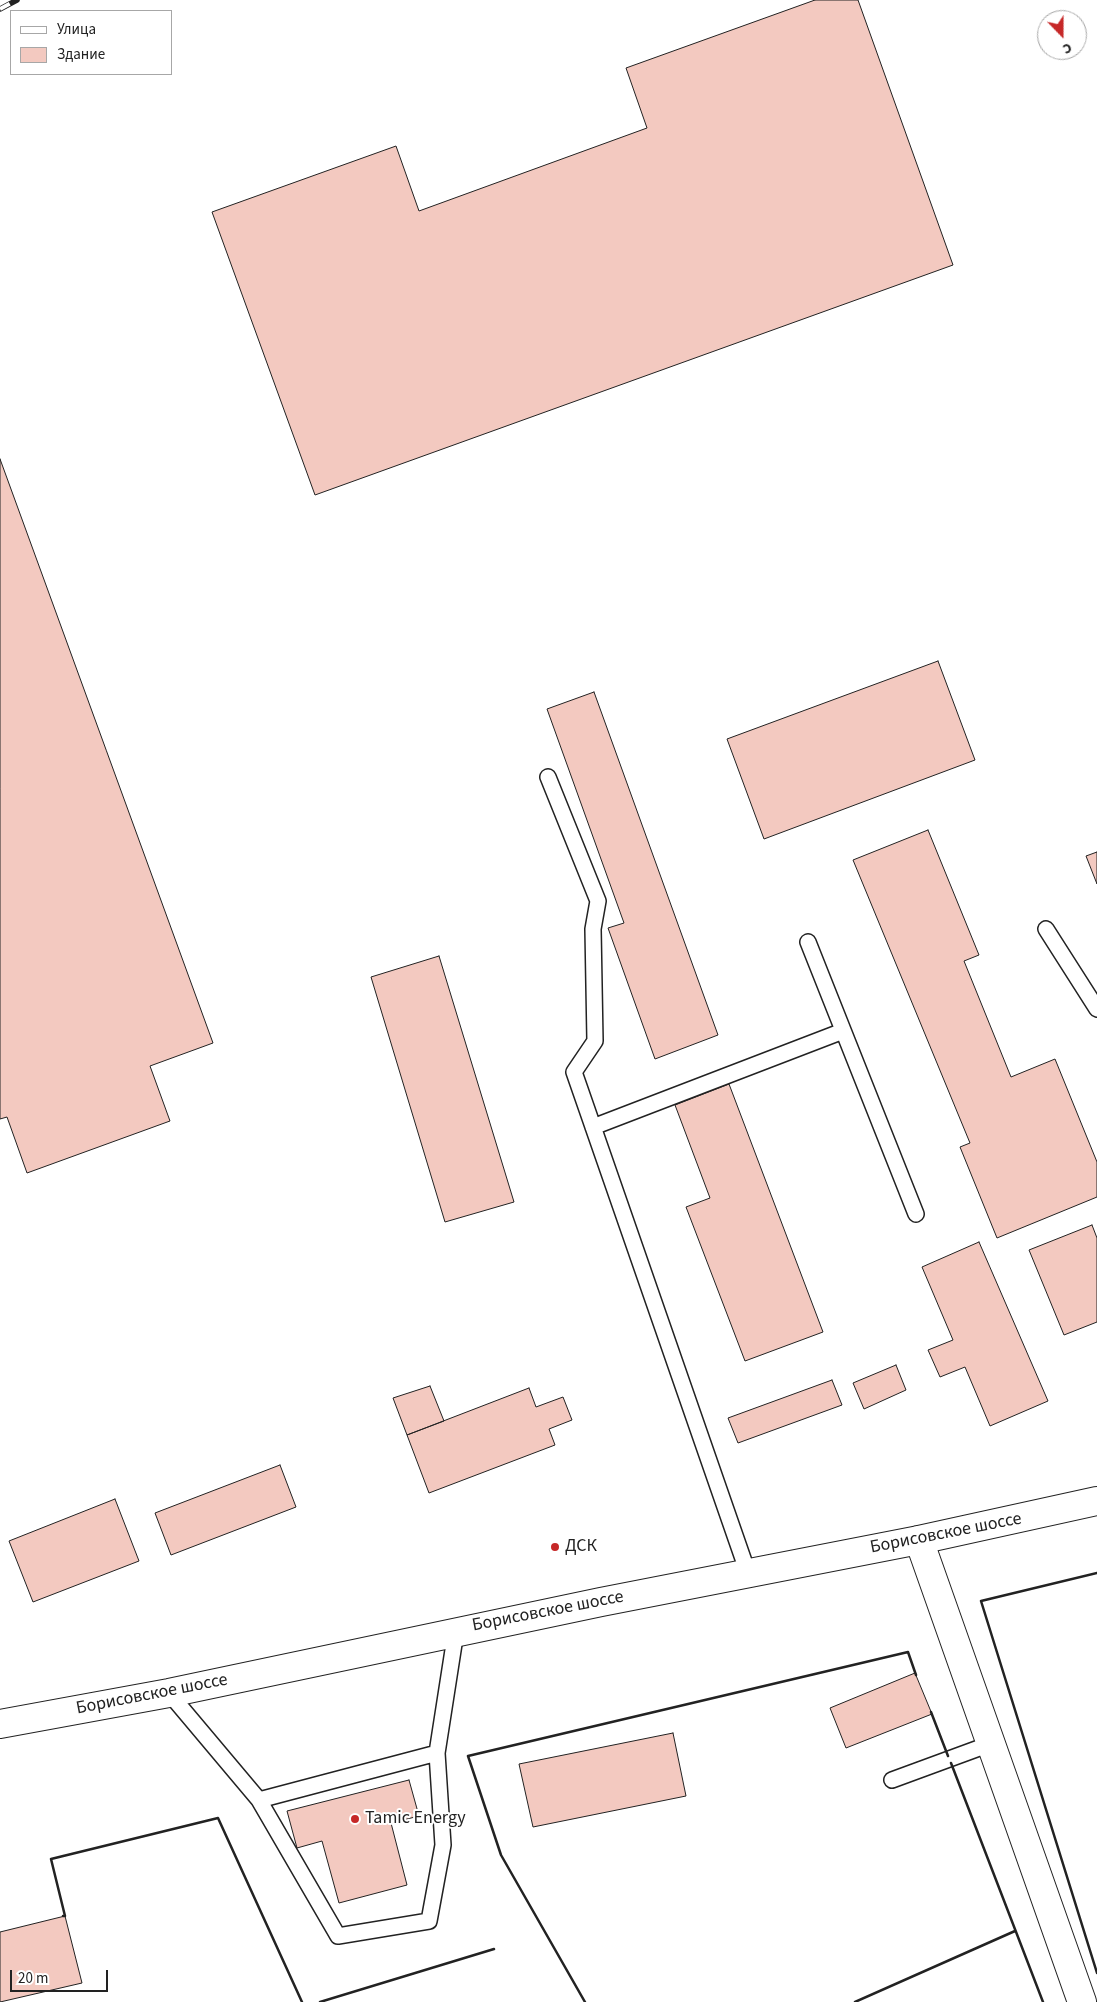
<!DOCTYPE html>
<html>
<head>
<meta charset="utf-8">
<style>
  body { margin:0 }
  #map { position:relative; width:1097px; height:2002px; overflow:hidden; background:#fff; font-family:"Source Sans 3",sans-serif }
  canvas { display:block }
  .legend { position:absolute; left:10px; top:10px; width:162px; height:65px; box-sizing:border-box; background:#fff; border:1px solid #a7a7a7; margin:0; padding:6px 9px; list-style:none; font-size:15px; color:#222 }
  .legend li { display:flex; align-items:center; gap:10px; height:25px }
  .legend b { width:25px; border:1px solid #a7a7a7 }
  .north { position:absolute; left:1037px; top:10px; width:50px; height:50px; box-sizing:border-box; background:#fff; border:1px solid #a7a7a7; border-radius:50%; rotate:158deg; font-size:14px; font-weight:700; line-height:20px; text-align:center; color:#222 }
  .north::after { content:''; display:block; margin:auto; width:18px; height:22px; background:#c62828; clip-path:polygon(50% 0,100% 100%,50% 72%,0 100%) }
  .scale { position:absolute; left:10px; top:1970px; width:98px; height:22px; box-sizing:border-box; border:2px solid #222; border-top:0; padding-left:6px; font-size:15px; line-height:18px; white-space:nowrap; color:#222; -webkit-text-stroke:4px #fff; paint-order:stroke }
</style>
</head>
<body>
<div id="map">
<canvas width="1097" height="2002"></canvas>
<ul class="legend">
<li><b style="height:6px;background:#fff"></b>Улица</li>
<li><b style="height:14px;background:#f3c9c0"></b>Здание</li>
</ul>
<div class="north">С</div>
<div class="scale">20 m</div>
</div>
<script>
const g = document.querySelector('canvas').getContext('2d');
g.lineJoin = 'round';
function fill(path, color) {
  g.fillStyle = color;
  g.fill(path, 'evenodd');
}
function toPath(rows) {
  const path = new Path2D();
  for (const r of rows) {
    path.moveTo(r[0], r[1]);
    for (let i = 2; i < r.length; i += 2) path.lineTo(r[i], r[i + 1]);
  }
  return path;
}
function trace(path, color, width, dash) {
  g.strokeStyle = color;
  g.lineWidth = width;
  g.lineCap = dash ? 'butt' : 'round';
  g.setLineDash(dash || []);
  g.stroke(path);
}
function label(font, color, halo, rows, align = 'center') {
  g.font = font + ' "Source Sans 3",sans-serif';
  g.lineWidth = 4;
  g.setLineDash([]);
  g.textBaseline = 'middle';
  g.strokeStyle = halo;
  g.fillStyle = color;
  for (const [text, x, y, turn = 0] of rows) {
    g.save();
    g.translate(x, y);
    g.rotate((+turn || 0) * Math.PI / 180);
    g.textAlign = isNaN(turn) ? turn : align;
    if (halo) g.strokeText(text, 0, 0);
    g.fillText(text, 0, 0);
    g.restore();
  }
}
const building = toPath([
  [815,0,858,0,953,265,315,495,212,212,396,146,419,211,647,128,626,68,815,0],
  [0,459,213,1043,150,1066,170,1121,27,1173,7,1117,0,1119,0,459],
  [938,661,975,760,764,839,727,739,938,661],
  [594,692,718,1035,655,1059,608,928,624,923,547,709,594,692],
  [928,830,979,955,964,961,1011,1077,1055,1059,1097,1162,1097,1197,997,1238,960,1147,970,1143,853,860,928,830],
  [1097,852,1097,884,1086,856,1097,852],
  [439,956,514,1202,445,1222,371,977,439,956],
  [729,1084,823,1332,745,1361,686,1207,710,1198,675,1105,729,1084],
  [1092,1225,1097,1238,1097,1322,1064,1335,1029,1250,1092,1225],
  [979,1242,1048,1401,990,1426,965,1367,940,1377,928,1350,953,1340,922,1267,979,1242],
  [896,1365,906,1390,864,1409,853,1383,896,1365],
  [832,1380,842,1405,738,1443,728,1418,832,1380],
  [430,1386,444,1421,407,1435,393,1398,430,1386],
  [529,1388,536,1407,563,1397,572,1420,549,1429,555,1445,429,1493,407,1435,529,1388],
  [280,1465,296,1507,171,1555,155,1513,280,1465],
  [115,1499,139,1561,33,1602,9,1541,115,1499],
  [915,1673,932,1714,846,1748,830,1708,915,1673],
  [673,1733,686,1796,533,1827,519,1764,673,1733],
  [409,1780,419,1816,391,1823,407,1885,339,1903,322,1841,297,1848,287,1811,409,1780],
  [65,1916,82,1983,0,2002,0,1932,65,1916]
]);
const service = toPath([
  [548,777,598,901,593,929,595,1041,574,1072,748,1573],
  [1046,929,1097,1009],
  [808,942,916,1214],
  [593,1127,843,1031],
  [169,1693,259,1800,437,1753,456,1631],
  [892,1780,990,1744],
  [259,1800,338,1936,429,1921,443,1845,437,1753]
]);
const minor = toPath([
  [919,1540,1082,2002]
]);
const primary = toPath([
  [0,1724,169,1693,601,1602,919,1540,1097,1501]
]);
const rail = toPath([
  [0,9,17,0]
]);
const wall = toPath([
  [1097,1573,981,1601,1097,1973],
  [931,1712,948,1756],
  [951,1763,1043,2002],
  [63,1916,65,1916,51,1859,218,1818,302,2002],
  [320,2002,494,1949],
  [585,2002,501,1855,468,1756,908,1652,916,1675],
  [855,2002,1015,1931]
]);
const markers = [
  [555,1547,5,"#c62828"],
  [355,1819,5,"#c62828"]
];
const streetNames = [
  ["Борисовское шоссе",946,1534,-11],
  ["Борисовское шоссе",548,1612,-11],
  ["Борисовское шоссе",152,1695,-11]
];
const poiNames = [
  ["ДСК",565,1547],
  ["Tamic Energy",365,1819]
];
fill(building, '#f3c9c0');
trace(building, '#222', 1);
trace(service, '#222', 18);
trace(minor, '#222', 30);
trace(primary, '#222', 30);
trace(service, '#fff', 15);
trace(minor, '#fff', 28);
trace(primary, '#fff', 28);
trace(rail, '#222', 5.5);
trace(rail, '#fff', 4, [11]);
trace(wall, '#222', 2.5);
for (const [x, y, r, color] of markers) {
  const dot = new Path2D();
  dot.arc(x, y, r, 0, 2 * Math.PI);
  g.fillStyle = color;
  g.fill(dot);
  trace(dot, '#fff', 2);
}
label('18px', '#222', '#fff', streetNames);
label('18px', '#222', '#fff', poiNames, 'left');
</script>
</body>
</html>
